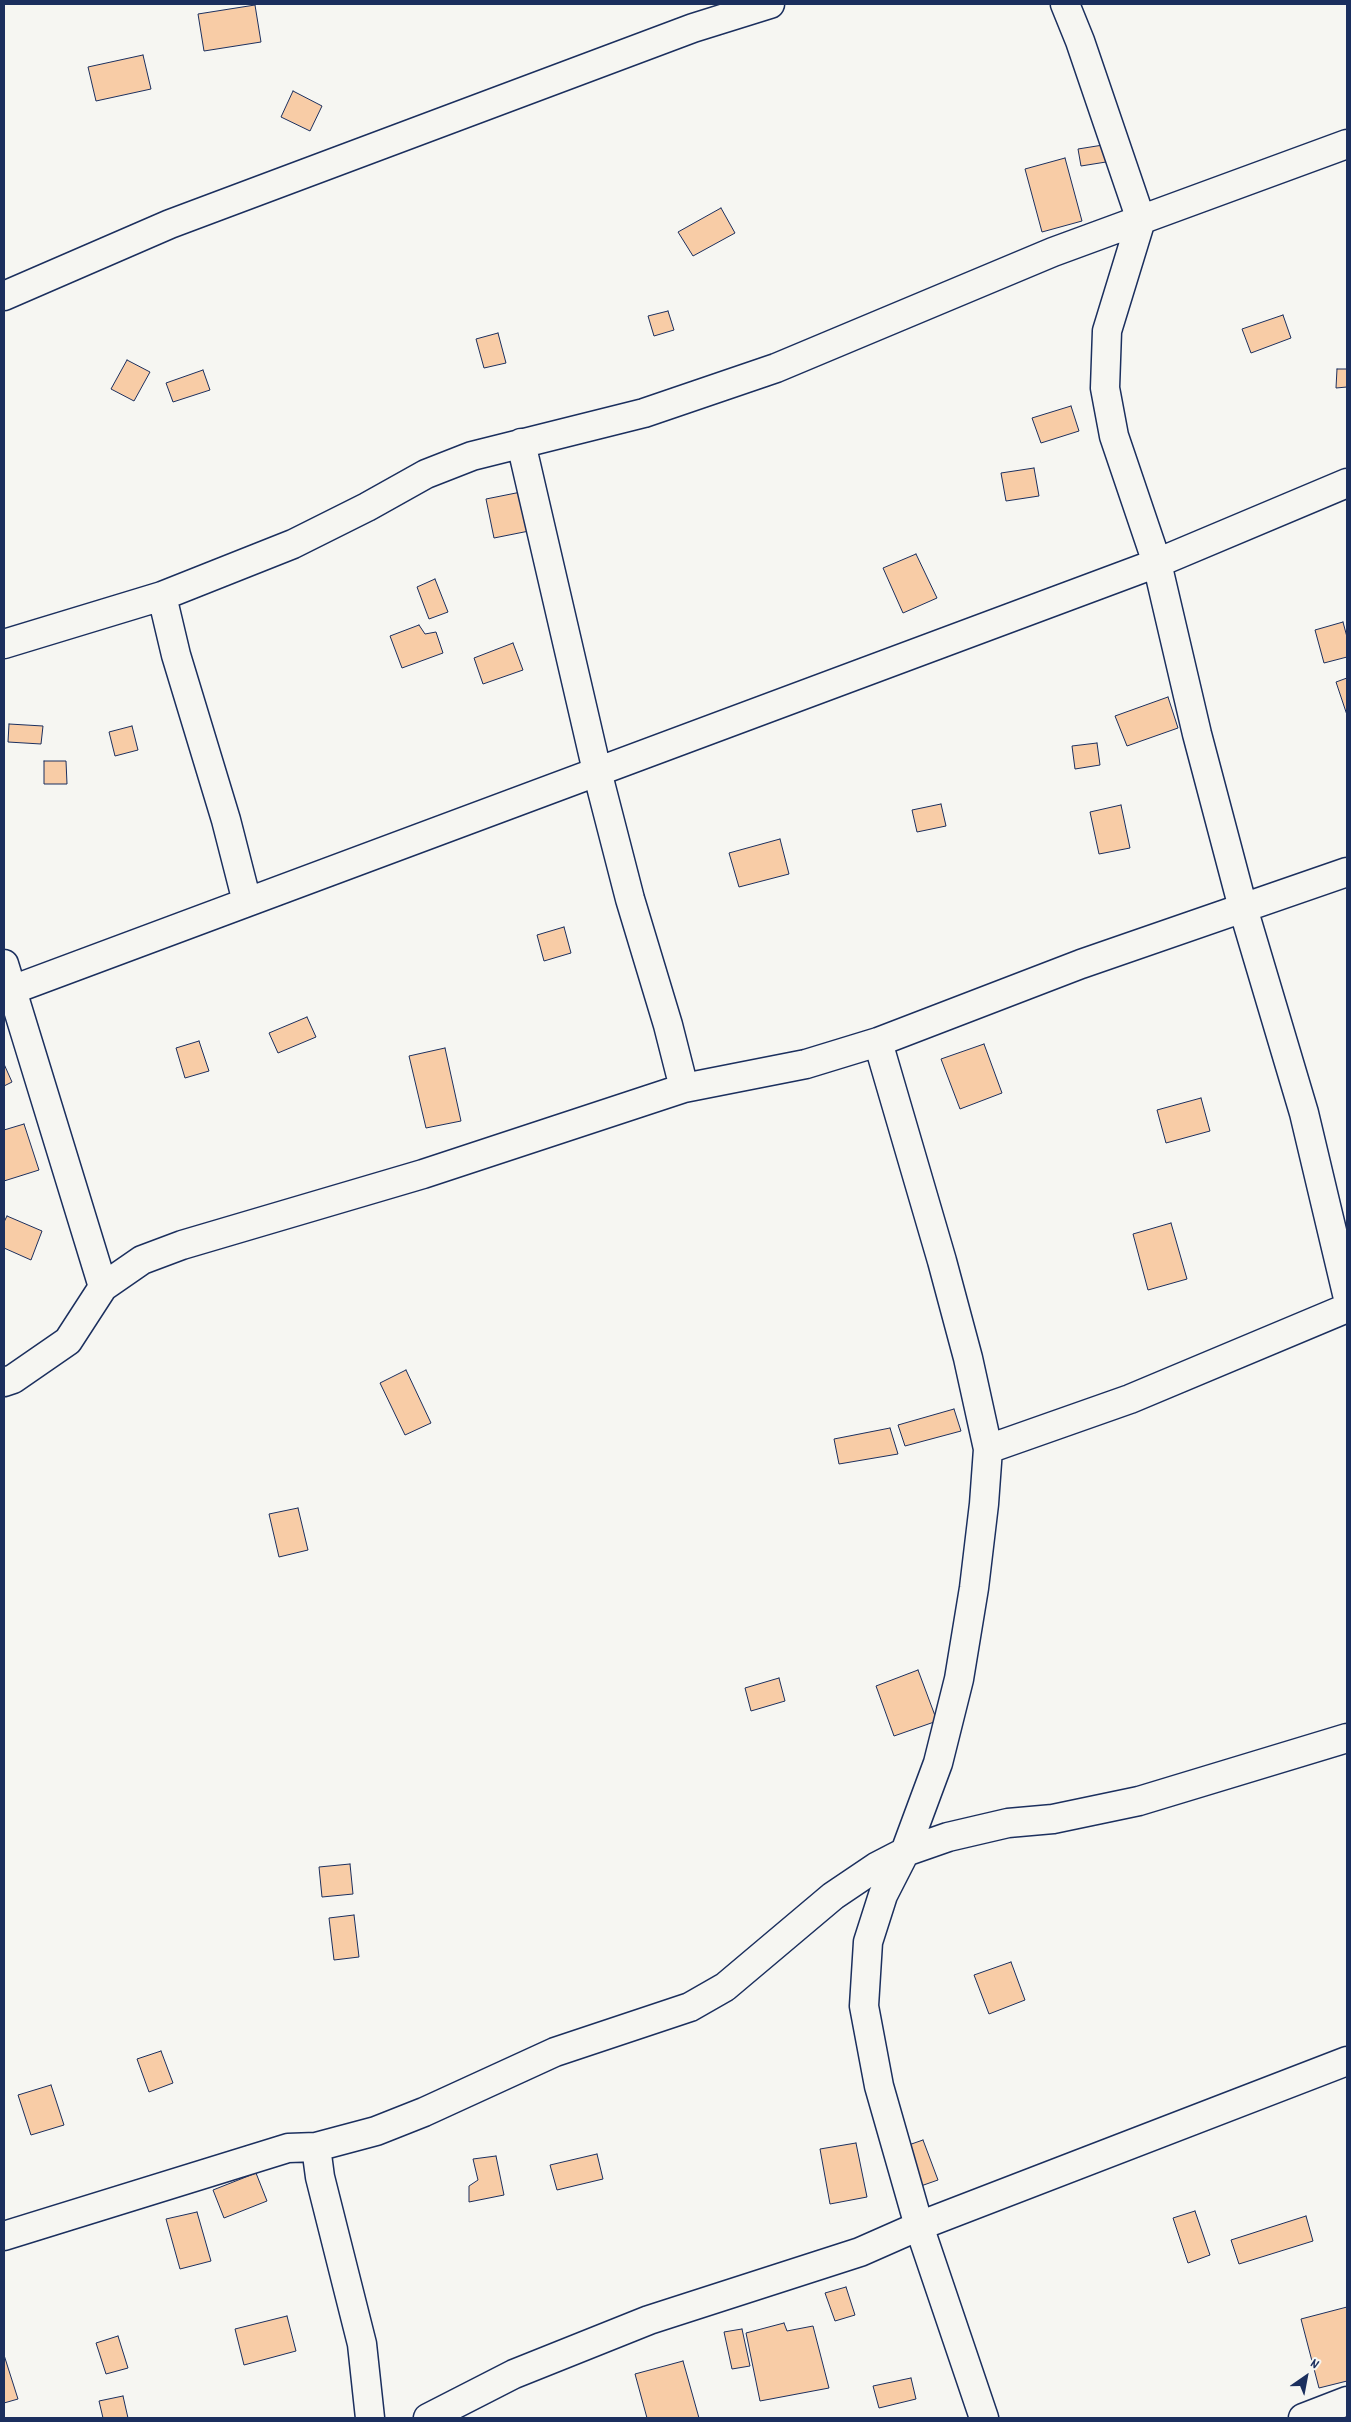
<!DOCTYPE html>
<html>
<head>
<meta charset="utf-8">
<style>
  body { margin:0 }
  #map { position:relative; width:1351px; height:2422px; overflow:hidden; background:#f6f6f2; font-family:Dekko,sans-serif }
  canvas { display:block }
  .frame { position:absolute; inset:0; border:5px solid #1b2f5e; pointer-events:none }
  .north { position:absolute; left:1281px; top:2352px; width:50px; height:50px; -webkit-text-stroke:4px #f6f6f2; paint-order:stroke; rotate:33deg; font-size:14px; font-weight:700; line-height:20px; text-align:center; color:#1b2f5e }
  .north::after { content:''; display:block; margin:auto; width:18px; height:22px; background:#1b2f5e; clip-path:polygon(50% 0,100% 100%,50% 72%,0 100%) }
</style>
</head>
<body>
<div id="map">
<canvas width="1351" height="2422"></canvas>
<div class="frame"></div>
<div class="north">N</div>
</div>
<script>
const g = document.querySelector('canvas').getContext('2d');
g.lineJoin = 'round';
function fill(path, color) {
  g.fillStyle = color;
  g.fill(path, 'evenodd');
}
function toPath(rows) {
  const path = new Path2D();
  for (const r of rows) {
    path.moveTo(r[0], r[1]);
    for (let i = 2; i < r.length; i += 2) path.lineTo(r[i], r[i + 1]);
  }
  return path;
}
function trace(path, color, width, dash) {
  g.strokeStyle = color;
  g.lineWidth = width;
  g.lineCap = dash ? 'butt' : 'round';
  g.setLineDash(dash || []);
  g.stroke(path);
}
const building = toPath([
  [255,5,261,42,204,51,198,14,255,5],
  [143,55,151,89,96,101,88,67,143,55],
  [293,91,322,106,310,131,281,117,293,91],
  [1103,145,1106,162,1081,166,1078,149,1103,145],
  [1065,158,1082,221,1042,232,1025,169,1065,158],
  [721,208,735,233,693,256,678,232,721,208],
  [668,311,674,330,654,336,648,316,668,311],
  [1283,315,1291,338,1251,353,1242,329,1283,315],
  [498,333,506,363,484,368,476,339,498,333],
  [127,360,150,372,134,401,111,389,127,360],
  [1337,369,1347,369,1347,387,1336,388,1337,369],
  [203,370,210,390,173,402,166,383,203,370],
  [1071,406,1079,431,1041,443,1032,418,1071,406],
  [1034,468,1039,496,1006,501,1001,473,1034,468],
  [531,490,539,529,494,538,486,499,531,490],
  [916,554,937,598,903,613,883,568,916,554],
  [435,579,448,612,429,619,417,587,435,579],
  [1343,622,1347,637,1347,657,1324,663,1315,630,1343,622],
  [419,625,425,634,436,632,443,653,402,668,390,636,419,625],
  [513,643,523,670,483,684,474,658,513,643],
  [1347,678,1347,715,1336,682,1347,678],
  [1168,697,1178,728,1127,746,1115,716,1168,697],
  [9,724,43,726,41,744,8,742,9,724],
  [132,726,138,750,115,756,109,732,132,726],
  [1097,743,1100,765,1075,769,1072,746,1097,743],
  [44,761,66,761,67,784,44,784,44,761],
  [941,804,946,826,917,832,912,810,941,804],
  [1121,805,1130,848,1099,854,1090,812,1121,805],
  [780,839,789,874,739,887,729,853,780,839],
  [564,927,571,953,544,961,537,935,564,927],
  [307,1017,316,1037,278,1053,269,1033,307,1017],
  [199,1041,209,1071,185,1078,176,1048,199,1041],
  [984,1044,1002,1093,960,1109,941,1059,984,1044],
  [445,1048,461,1121,426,1128,409,1056,445,1048],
  [4,1064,12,1082,4,1086,4,1064],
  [1201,1098,1210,1131,1166,1143,1157,1110,1201,1098],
  [24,1124,39,1170,4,1181,4,1130,24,1124],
  [7,1216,42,1231,31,1260,4,1248,4,1222,7,1216],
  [1171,1223,1187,1279,1148,1290,1133,1234,1171,1223],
  [406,1370,431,1423,405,1435,380,1383,406,1370],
  [954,1409,961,1431,905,1446,898,1425,954,1409],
  [890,1428,898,1454,839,1464,834,1439,890,1428],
  [298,1508,308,1550,279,1557,269,1514,298,1508],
  [918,1670,937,1721,894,1736,876,1686,918,1670],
  [779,1678,785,1701,751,1711,745,1688,779,1678],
  [350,1864,353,1894,322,1897,319,1867,350,1864],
  [354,1915,359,1957,334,1960,329,1918,354,1915],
  [1011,1962,1025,2000,989,2014,974,1975,1011,1962],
  [161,2051,173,2083,149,2092,137,2059,161,2051],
  [51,2085,64,2125,31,2135,18,2095,51,2085],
  [923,2140,938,2180,915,2188,900,2148,923,2140],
  [856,2143,867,2197,830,2204,820,2149,856,2143],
  [597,2154,603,2179,557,2190,550,2165,597,2154],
  [496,2156,504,2195,469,2202,469,2186,478,2180,473,2159,496,2156],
  [256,2173,267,2201,224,2218,213,2190,256,2173],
  [1195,2211,1210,2255,1188,2263,1173,2218,1195,2211],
  [197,2212,211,2261,180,2269,166,2219,197,2212],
  [1306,2216,1313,2241,1239,2264,1231,2240,1306,2216],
  [846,2287,855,2315,835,2321,825,2293,846,2287],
  [1347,2307,1347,2381,1319,2388,1301,2319,1347,2307],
  [287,2316,296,2351,244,2365,235,2329,287,2316],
  [784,2323,787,2331,813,2326,829,2388,760,2401,746,2333,784,2323],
  [742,2329,750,2366,732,2369,724,2332,742,2329],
  [118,2336,128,2368,106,2374,96,2343,118,2336],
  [4,2355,18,2399,4,2403,4,2355],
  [683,2361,699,2418,647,2418,635,2374,683,2361],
  [911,2378,916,2399,879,2408,873,2386,911,2378],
  [123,2396,128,2418,103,2418,99,2401,123,2396]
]);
const minor = toPath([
  [1065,4,1080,41,1141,220,1107,331,1105,388,1114,436,1157,563,1197,734,1243,908,1304,1113,1347,1294],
  [4,296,170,224,693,28,770,4],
  [521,443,597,771,630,899,668,1025,684,1088],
  [162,596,176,655,226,820,247,902],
  [4,644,162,596,293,544,367,507,426,474,472,456,644,413,776,368,1053,252,1347,144],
  [4,964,103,1287],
  [4,993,1157,563,1347,483],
  [878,1042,942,1261,968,1358,988,1449,984,1504,974,1588,959,1679,938,1763,905,1852,883,1895,868,1942,864,2006,879,2086,919,2226,984,2418],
  [4,1382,13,1379,68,1341,103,1287,142,1260,182,1245,423,1174,684,1088,806,1064,878,1042,1081,964,1347,872],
  [988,1449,1130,1399,1347,1308],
  [316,2147,376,2131,424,2112,555,2052,690,2007,725,1987,833,1896,876,1867,905,1852,948,1837,1008,1823,1053,1819,1139,1801,1347,1738],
  [4,2236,288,2148,316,2147,320,2177,362,2344,370,2418],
  [428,2418,514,2374,649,2320,860,2252,919,2226,1347,2061],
  [1303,2418,1347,2401]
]);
fill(building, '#f8cca6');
trace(building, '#1b2f5e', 1);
trace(minor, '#1b2f5e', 31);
trace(minor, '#f6f6f2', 28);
</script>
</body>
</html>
